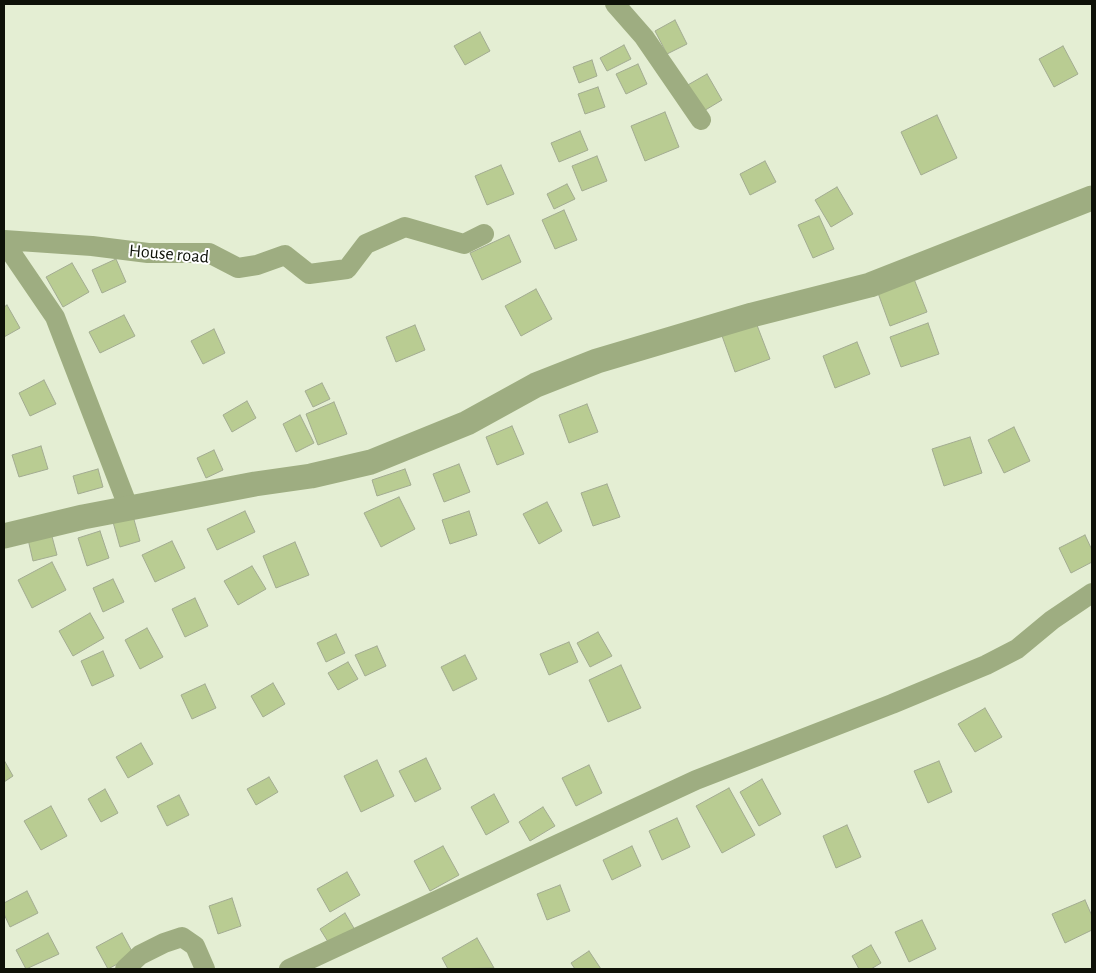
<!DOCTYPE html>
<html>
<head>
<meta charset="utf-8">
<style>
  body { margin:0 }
  #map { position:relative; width:1096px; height:973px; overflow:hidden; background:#e4eed3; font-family:"Alegreya Sans",sans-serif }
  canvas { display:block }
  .frame { position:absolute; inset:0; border:5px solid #0e1108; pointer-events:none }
</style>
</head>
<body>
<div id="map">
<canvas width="1096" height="973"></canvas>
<div class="frame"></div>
</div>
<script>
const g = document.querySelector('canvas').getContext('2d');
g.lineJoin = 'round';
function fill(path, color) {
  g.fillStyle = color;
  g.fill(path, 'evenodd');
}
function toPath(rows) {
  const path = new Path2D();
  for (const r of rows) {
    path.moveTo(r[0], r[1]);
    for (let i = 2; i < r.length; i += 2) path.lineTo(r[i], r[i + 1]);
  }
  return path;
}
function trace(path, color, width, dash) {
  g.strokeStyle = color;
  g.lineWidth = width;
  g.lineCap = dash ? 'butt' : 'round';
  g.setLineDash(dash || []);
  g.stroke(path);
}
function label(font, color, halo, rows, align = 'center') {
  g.font = font + ' "Alegreya Sans",sans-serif';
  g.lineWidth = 4;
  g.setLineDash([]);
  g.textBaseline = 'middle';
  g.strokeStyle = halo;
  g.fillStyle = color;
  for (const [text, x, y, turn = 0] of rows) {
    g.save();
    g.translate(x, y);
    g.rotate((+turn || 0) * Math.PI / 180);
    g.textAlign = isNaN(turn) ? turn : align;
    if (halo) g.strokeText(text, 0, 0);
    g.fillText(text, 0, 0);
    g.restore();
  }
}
const building = toPath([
  [675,20,687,44,667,54,655,31,675,20],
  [480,32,490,51,465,65,454,46,480,32],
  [624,45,631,59,607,71,600,58,624,45],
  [1063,46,1078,74,1054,87,1039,59,1063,46],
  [592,60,597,76,579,83,573,67,592,60],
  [638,64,647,84,626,94,616,74,638,64],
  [707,74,722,100,702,112,686,86,707,74],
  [598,87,605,107,585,114,578,94,598,87],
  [665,112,679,147,645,161,631,126,665,112],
  [937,115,957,158,921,175,901,132,937,115],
  [580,131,588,150,559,162,551,143,580,131],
  [597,156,607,181,582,191,572,166,597,156],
  [765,161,776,182,750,195,740,174,765,161],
  [501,165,514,194,487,205,475,176,501,165],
  [567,184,575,199,554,209,547,194,567,184],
  [837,187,853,214,831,227,815,200,837,187],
  [564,210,577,240,555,249,542,220,564,210],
  [819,216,834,249,813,258,798,225,819,216],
  [509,235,521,262,482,280,470,253,509,235],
  [116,259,126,282,102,293,92,270,116,259],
  [72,263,89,292,63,307,46,277,72,263],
  [914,279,927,312,890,326,878,293,914,279],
  [536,289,552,319,521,336,505,306,536,289],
  [7,305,20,328,4,337,4,307,7,305],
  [124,315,135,336,100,353,89,332,124,315],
  [755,320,770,359,735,372,721,333,755,320],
  [928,323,939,354,901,367,890,337,928,323],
  [415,325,425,350,396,362,386,337,415,325],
  [214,329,225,353,203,364,191,341,214,329],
  [857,342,870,374,835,388,823,356,857,342],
  [44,380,56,404,30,416,19,393,44,380],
  [322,383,330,399,313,407,305,391,322,383],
  [247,401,256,418,232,432,223,415,247,401],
  [334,402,347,434,318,445,306,414,334,402],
  [587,404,598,432,569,443,559,415,587,404],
  [300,415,314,443,296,452,283,424,300,415],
  [512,426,524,454,497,465,486,437,512,426],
  [1014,427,1030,461,1004,473,988,440,1014,427],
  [970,437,982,473,944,486,932,449,970,437],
  [41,446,48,469,19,477,12,455,41,446],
  [214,450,223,470,206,478,197,458,214,450],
  [459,464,470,492,444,502,433,474,459,464],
  [98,469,103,487,78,494,73,476,98,469],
  [405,469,411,485,377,496,372,480,405,469],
  [607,484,620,517,593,526,581,493,607,484],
  [399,497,415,529,381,547,364,513,399,497],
  [547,502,562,531,539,544,523,514,547,502],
  [245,511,255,532,217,550,207,529,245,511],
  [469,511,477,535,450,544,442,520,469,511],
  [133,516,140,541,120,547,113,522,133,516],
  [50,529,57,555,33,561,27,535,50,529],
  [100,531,109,558,87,566,78,538,100,531],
  [1085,535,1092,550,1092,562,1071,573,1059,548,1085,535],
  [172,541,185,568,155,582,142,555,172,541],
  [295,542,309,575,276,588,263,556,295,542],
  [52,562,66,590,32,608,18,580,52,562],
  [252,566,266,589,238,605,224,581,252,566],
  [113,579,124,602,103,612,93,588,113,579],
  [195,598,208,626,185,637,172,609,195,598],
  [90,613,104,638,73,656,59,631,90,613],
  [147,628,163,657,140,669,125,640,147,628],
  [598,632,612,656,590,667,577,643,598,632],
  [336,634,345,653,326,662,317,643,336,634],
  [569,642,578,662,549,675,540,654,569,642],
  [377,646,386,666,365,676,355,655,377,646],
  [103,651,114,676,92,686,81,661,103,651],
  [465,655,477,679,453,691,441,667,465,655],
  [348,662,358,679,338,690,328,673,348,662],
  [621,665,641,708,608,722,589,680,621,665],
  [273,683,285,704,263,717,251,696,273,683],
  [205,684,216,708,192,719,181,695,205,684],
  [985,708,1002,737,975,752,958,724,985,708],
  [141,743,153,764,128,778,116,757,141,743],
  [426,758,441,789,415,802,399,771,426,758],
  [4,760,13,776,4,782,4,760],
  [377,760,394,796,361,812,344,776,377,760],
  [939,761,952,792,928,803,914,771,939,761],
  [589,765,602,793,576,806,562,778,589,765],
  [269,777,278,792,256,805,247,789,269,777],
  [762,779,781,814,759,826,740,792,762,779],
  [729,788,755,835,722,853,696,806,729,788],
  [105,789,118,813,101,822,88,799,105,789],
  [494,794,509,822,486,835,471,807,494,794],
  [179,795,189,815,167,826,157,806,179,795],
  [51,806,67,836,41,850,24,821,51,806],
  [543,807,555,826,530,841,519,822,543,807],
  [677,818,690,847,662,860,649,831,677,818],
  [847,825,861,857,836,868,823,836,847,825],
  [443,846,459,875,430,891,414,861,443,846],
  [632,846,641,866,612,880,603,860,632,846],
  [347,872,360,895,330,912,317,889,347,872],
  [560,885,570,911,547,920,537,894,560,885],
  [27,891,38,913,10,927,4,914,4,903,27,891],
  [232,898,241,926,218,934,209,906,232,898],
  [1085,900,1092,916,1092,930,1065,943,1052,914,1085,900],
  [345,913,355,930,330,945,320,929,345,913],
  [922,920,936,949,909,962,895,932,922,920],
  [48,933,59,954,26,969,16,950,48,933],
  [122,933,134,955,108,969,96,947,122,933],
  [477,938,494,968,448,969,442,958,477,938],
  [871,945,881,963,871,969,859,969,852,956,871,945],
  [589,951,601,969,575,969,571,963,589,951]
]);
const minor = toPath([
  [615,4,644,37,701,120],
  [4,240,92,246,148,253,209,253,238,268,257,265,285,255,309,274,347,269,366,244,405,227,464,244,484,234],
  [4,242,55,317,129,509],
  [125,969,140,955,164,943,182,937,195,946,205,969],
  [289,969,696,780,892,704,986,665,1017,649,1052,620,1092,593]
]);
const tertiary = toPath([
  [4,536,83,517,255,484,311,476,371,462,467,423,536,385,597,361,752,315,870,285,1092,198]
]);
const streetNames = [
  ["House road",169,254,5]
];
fill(building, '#b9cc92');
trace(building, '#a2ab91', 1);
trace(minor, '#9ead81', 20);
trace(tertiary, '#9ead81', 25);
label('18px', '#0e1108', '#fff', streetNames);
</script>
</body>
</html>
